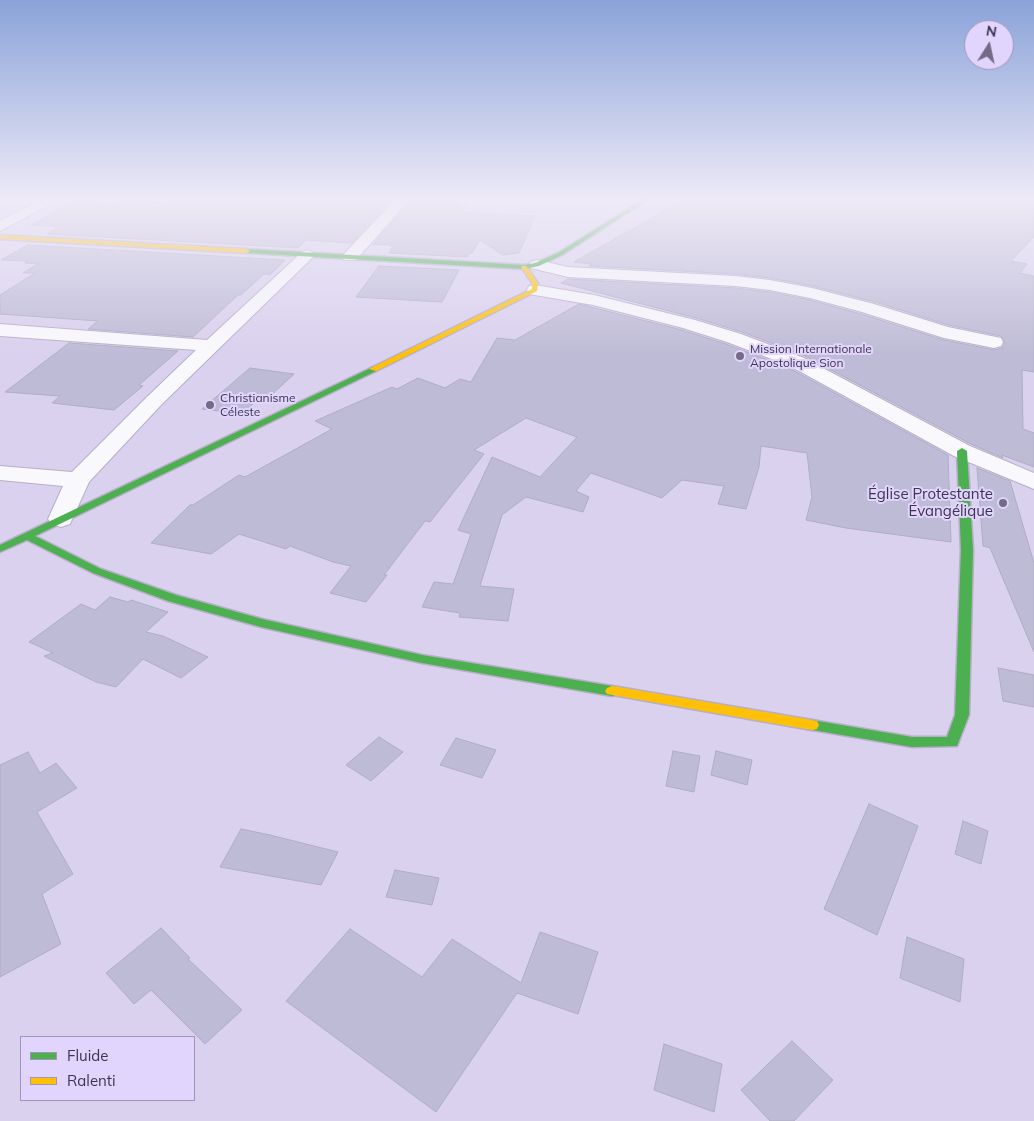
<!DOCTYPE html>
<html>
<head>
<meta charset="utf-8">
<style>
  body { margin:0 }
  #map { position:relative; width:1034px; height:1121px; overflow:hidden; background:#dad1ee; font-family:Mulish,sans-serif }
  canvas { display:block }
  .legend { position:absolute; left:20px; top:1036px; width:175px; height:65px; box-sizing:border-box; background:#e1d5fd; border:1px solid #9f95b7; margin:0; padding:6px 9px; list-style:none; font-size:15px; color:#3d344f }
  .legend li { display:flex; align-items:center; gap:10px; height:25px }
  .legend b { width:25px; border:1px solid #9f95b7 }
  .north { position:absolute; left:964px; top:20px; width:50px; height:50px; box-sizing:border-box; background:#e1d5fd; border:1px solid #9f95b7; border-radius:50%; rotate:10deg; font-size:14px; font-weight:700; line-height:20px; text-align:center; color:#3d344f }
  .north::after { content:''; display:block; margin:auto; width:18px; height:22px; background:#746b87; clip-path:polygon(50% 0,100% 100%,50% 72%,0 100%) }
</style>
</head>
<body>
<div id="map">
<canvas width="1034" height="1121"></canvas>
<ul class="legend">
<li><b style="height:6px;background:#4caf50"></b>Fluide</li>
<li><b style="height:6px;background:#ffc107"></b>Ralenti</li>
</ul>
<div class="north">N</div>
</div>
<script>
const g = document.querySelector('canvas').getContext('2d');
g.lineJoin = 'round';
function fill(path, color) {
  g.fillStyle = color;
  g.fill(path, 'evenodd');
}
function toPath(rows) {
  const path = new Path2D();
  for (const r of rows) {
    path.moveTo(r[0], r[1]);
    for (let i = 2; i < r.length; i += 2) path.lineTo(r[i], r[i + 1]);
  }
  return path;
}
function trace(path, color, width, dash) {
  g.strokeStyle = color;
  g.lineWidth = width;
  g.lineCap = dash ? 'butt' : 'round';
  g.setLineDash(dash || []);
  g.stroke(path);
}
function label(font, color, halo, rows, align = 'center') {
  g.font = font + ' Mulish,sans-serif';
  g.lineWidth = 4;
  g.setLineDash([]);
  g.textBaseline = 'middle';
  g.strokeStyle = halo;
  g.fillStyle = color;
  for (const [text, x, y, turn = 0] of rows) {
    g.save();
    g.translate(x, y);
    g.rotate((+turn || 0) * Math.PI / 180);
    g.textAlign = isNaN(turn) ? turn : align;
    if (halo) g.strokeText(text, 0, 0);
    g.fillText(text, 0, 0);
    g.restore();
  }
}
const building = toPath([
  [176,198,365,198,393,200,352,243,306,240,298,248,47,234,59,227,31,225,78,200,115,203,122,199,170,203,176,198],
  [687,198,1034,198,1034,237,1011,261,1027,264,1020,273,1034,276,1034,372,1022,370,1023,429,1034,433,1034,467,1002,455,1003,458,971,444,805,356,742,332,696,318,561,283,568,279,735,288,770,292,810,300,861,314,944,340,994,350,1002,348,1005,343,1001,336,948,325,875,302,812,286,770,278,735,274,589,266,592,264,574,262,687,198],
  [411,200,460,201,457,205,467,206,462,213,535,216,519,253,503,255,480,240,472,253,469,253,467,257,389,253,393,246,390,246,391,245,373,244,411,200],
  [28,245,285,260,270,275,264,274,241,295,238,295,193,337,88,329,98,321,0,314,0,295,35,273,23,273,38,264,25,263,28,261,1,260,28,245],
  [379,266,459,270,442,302,356,297,379,266],
  [579,304,682,330,726,344,789,368,948,455,951,542,846,528,806,520,812,497,807,453,761,446,759,467,746,509,718,504,724,486,682,480,662,498,591,473,576,491,589,497,583,512,526,497,502,515,480,586,514,589,508,621,459,617,460,613,422,607,434,582,453,584,471,534,458,530,492,457,540,477,577,437,526,418,474,450,484,454,430,522,425,521,384,575,387,575,366,602,330,593,351,566,333,562,290,546,286,549,239,534,211,554,151,543,190,505,193,505,239,475,245,477,332,429,315,421,392,387,397,389,418,378,445,388,460,379,471,382,497,338,515,340,579,304],
  [69,343,178,351,139,385,143,386,114,410,52,403,60,396,5,392,69,343],
  [250,368,294,374,267,399,261,396,243,414,202,409,250,368],
  [977,468,1010,481,1034,563,1034,652,990,548,983,546,977,468],
  [110,597,128,602,131,600,168,612,146,632,163,636,208,657,181,678,143,659,116,687,96,682,44,656,53,653,29,642,81,604,95,610,110,597],
  [998,668,1034,675,1034,707,1003,701,998,668],
  [379,737,403,752,371,781,346,765,379,737],
  [456,738,496,750,482,778,440,765,456,738],
  [673,751,700,756,694,792,666,786,673,751],
  [716,751,752,760,747,785,711,775,716,751],
  [28,752,40,773,56,763,77,788,37,812,73,874,42,894,61,944,0,977,0,765,28,752],
  [869,804,918,826,877,935,824,909,869,804],
  [963,821,988,831,981,864,955,854,963,821],
  [241,829,270,835,338,852,321,885,220,867,241,829],
  [395,870,439,878,432,905,386,897,395,870],
  [161,928,190,958,188,959,242,1010,205,1044,151,990,134,1004,106,973,161,928],
  [350,929,422,977,452,939,521,983,540,932,598,952,578,1014,517,993,436,1112,286,1001,350,929],
  [907,937,964,959,960,1002,900,978,907,937],
  [792,1041,833,1080,794,1121,770,1121,741,1090,792,1041],
  [664,1044,722,1064,714,1112,654,1090,664,1044]
]);
const street = toPath([
  [45,198,62,198,0,231,0,221,45,198],
  [397,198,411,198,356,260,344,260,342,257,344,254,397,198],
  [307,250,312,252,315,255,312,258,162,404,89,482,70,524,61,527,52,524,48,519,63,486,0,480,0,466,72,472,148,396,196,350,0,336,0,324,207,340,302,252,307,250],
  [537,260,568,267,735,276,770,280,812,288,874,304,948,327,1001,338,1003,342,1001,346,994,348,944,338,862,312,810,298,770,290,735,286,568,277,531,268,529,265,531,262,537,260],
  [535,285,594,295,695,320,741,334,804,358,970,446,1034,473,1034,489,954,456,790,366,727,342,683,328,593,305,529,294,527,290,529,286,535,285]
]);
const fast = toPath([
  [645,198,651,198,562,255,539,266,524,269,247,253,244,251,247,249,524,265,535,263,558,253,645,198],
  [373,367,376,367,376,371,35,536,101,569,176,595,262,619,422,655,612,686,617,688,619,691,617,694,612,696,422,663,261,627,168,601,93,573,27,540,0,552,0,545,373,367],
  [962,448,967,451,973,550,969,715,957,746,912,747,807,729,805,725,807,721,812,720,912,737,947,737,955,715,961,550,957,451,962,448]
]);
const slow = toPath([
  [0,235,247,249,250,251,247,253,0,239,0,235],
  [522,266,526,266,538,283,537,291,376,371,369,369,532,289,532,283,521,267,522,266],
  [612,686,812,720,817,721,819,725,817,729,812,730,607,694,605,691,607,688,612,686]
]);
const markers = [
  [740,356,5,"#746b87"],
  [210,405,5,"#746b87"],
  [1003,503,5,"#746b87"]
];
const farPoinames = [
  ["Mission Internationale",750,349],
  ["Apostolique Sion",750,363],
  ["Christianisme",220,398],
  ["Céleste",220,412]
];
const poiNames = [
  ["Église Protestante",993,494],
  ["Évangélique",993,511]
];
fill(building, '#bebbd6');
trace(building, '#afacc5', 1);
trace(street, '#b7aec8', 2);
trace(fast, '#b7aec8', 3);
trace(slow, '#b7aec8', 3);
fill(street, '#f9f8fc');
fill(fast, '#4caf50');
fill(slow, '#ffc107');
const sky = g.createLinearGradient(0, 0, 0, 355);
sky.addColorStop(0, '#8aa3d9');
sky.addColorStop(0.56, '#eeeaf7');
sky.addColorStop(1, '#eeeaf700');
g.fillStyle = sky;
g.fillRect(0, 0, 1034, 355);
for (const [x, y, r, color] of markers) {
  const dot = new Path2D();
  dot.arc(x, y, r, 0, 2 * Math.PI);
  g.fillStyle = color;
  g.fill(dot);
  trace(dot, '#e1d5fd', 2);
}
label('12px', '#3d344f', '#e1d5fd', farPoinames, 'left');
label('15px', '#3d344f', '#e1d5fd', poiNames, 'right');
</script>
</body>
</html>
